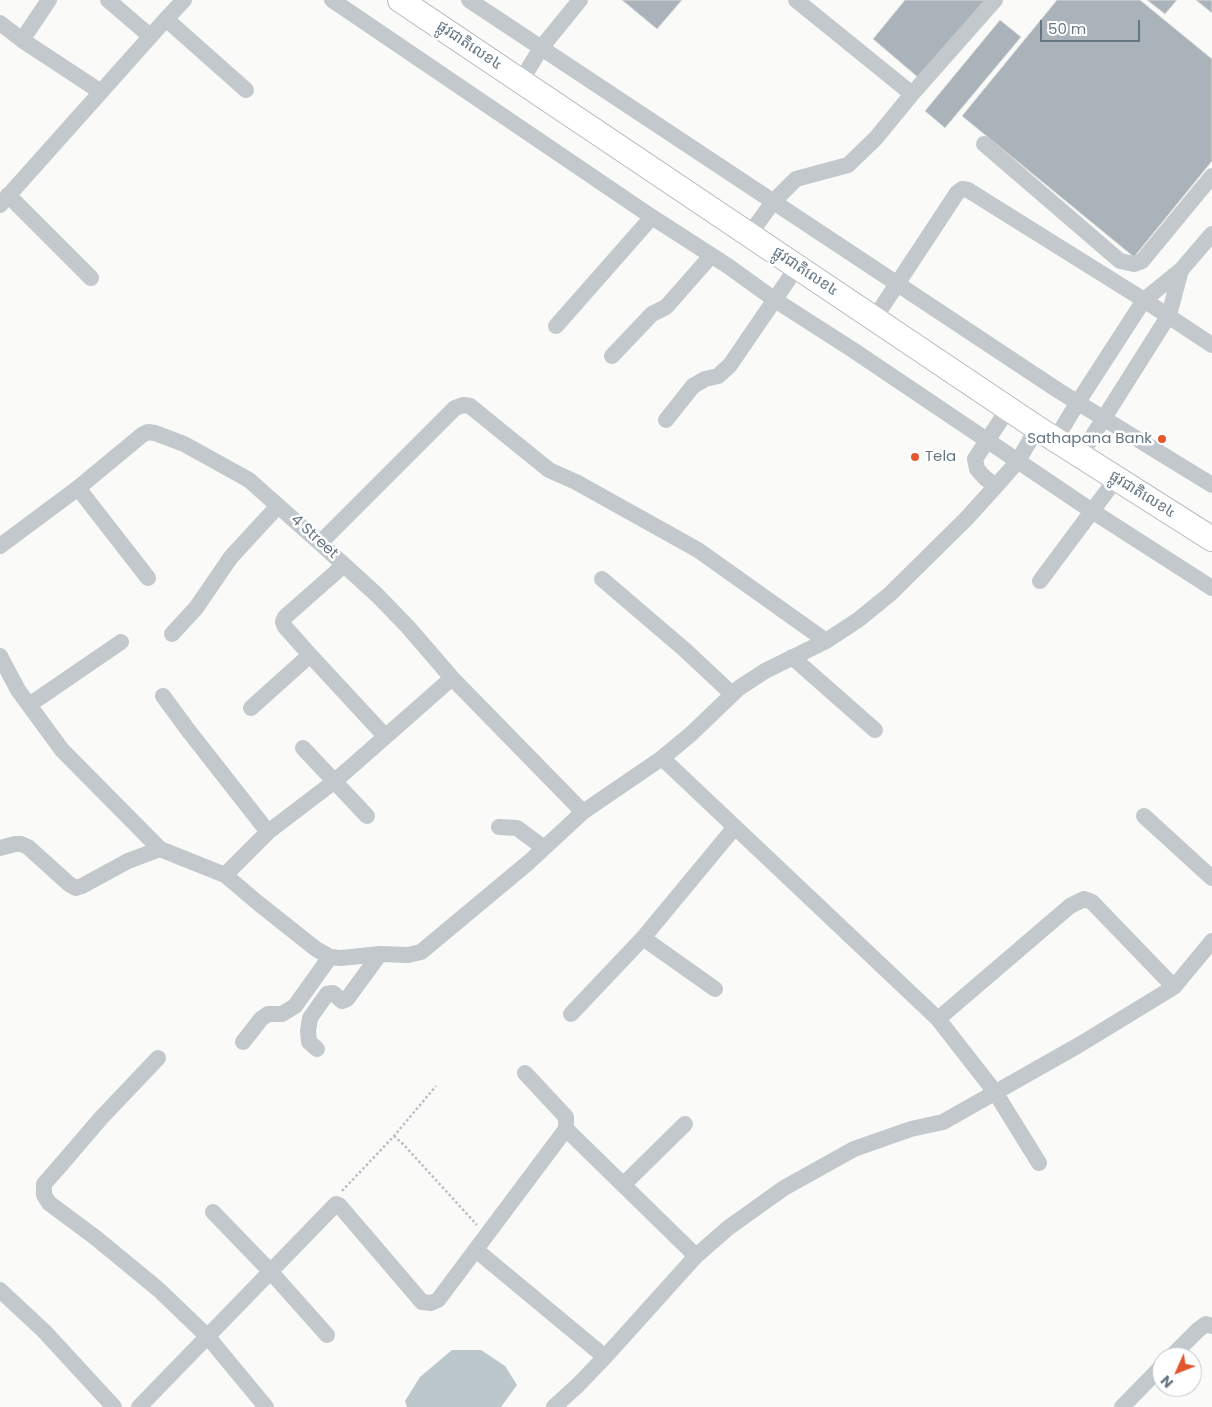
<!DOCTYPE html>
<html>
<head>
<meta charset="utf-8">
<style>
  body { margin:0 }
  #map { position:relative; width:1212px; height:1407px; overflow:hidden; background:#fafaf8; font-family:Poppins,sans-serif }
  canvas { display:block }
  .north { position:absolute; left:1152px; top:1347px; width:50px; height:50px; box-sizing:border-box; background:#fff; border:1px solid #c1c8cd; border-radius:50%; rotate:226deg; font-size:14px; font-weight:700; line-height:20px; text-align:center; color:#657683 }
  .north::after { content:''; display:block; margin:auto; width:18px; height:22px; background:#e4572e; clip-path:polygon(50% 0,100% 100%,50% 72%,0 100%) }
  .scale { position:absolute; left:1040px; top:20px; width:100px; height:22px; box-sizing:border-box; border:2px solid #657683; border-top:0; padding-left:6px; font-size:15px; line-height:18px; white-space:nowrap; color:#657683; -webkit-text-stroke:4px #fff; paint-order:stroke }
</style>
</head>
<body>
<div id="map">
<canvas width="1212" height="1407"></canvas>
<div class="north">N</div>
<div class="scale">50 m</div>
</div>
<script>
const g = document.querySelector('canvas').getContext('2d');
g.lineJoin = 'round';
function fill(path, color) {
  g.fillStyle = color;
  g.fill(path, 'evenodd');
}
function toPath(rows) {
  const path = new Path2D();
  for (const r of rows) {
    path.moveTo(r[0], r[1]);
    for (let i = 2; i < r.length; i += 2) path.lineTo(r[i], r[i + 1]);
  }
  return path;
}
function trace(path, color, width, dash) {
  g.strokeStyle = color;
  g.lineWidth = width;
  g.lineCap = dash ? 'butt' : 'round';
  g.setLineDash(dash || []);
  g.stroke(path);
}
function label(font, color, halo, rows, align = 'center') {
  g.font = font + ' Poppins,"Noto Sans Khmer",sans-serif';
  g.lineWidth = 5;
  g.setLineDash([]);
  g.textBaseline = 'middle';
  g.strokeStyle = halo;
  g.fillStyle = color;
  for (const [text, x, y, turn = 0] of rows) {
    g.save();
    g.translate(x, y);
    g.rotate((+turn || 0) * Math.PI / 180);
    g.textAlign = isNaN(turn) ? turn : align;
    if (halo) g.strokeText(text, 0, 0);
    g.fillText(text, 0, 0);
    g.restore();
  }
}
const water = toPath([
  [452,1350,481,1350,505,1366,517,1385,501,1407,407,1407,405,1401,420,1377]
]);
const building = toPath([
  [622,0,682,0,657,29,622,0],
  [905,0,985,0,920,79,873,39,905,0],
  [1057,0,1140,0,1212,59,1212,161,1134,257,962,116,1057,0],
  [1147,0,1177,0,1165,14,1147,0],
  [1196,0,1212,0,1212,13,1196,0],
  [1000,20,1021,37,945,128,925,111,1000,20]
]);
const path = toPath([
  [394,1136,403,1144,477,1225],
  [342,1191,394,1136,436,1086]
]);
const minor = toPath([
  [108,0,150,36],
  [332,0,652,217,728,266,775,300,853,350,1092,511,1212,588],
  [469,0,1059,391,1212,485],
  [796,0,912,94],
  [166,19,246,90],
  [0,23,22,40,49,0],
  [22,40,101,92],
  [521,81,541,48,580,0],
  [984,144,1120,261,1134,264,1142,261,1212,176],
  [8,195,91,278],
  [0,205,166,19,184,0],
  [749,235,773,202,796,179,848,165,876,138,912,94,995,0],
  [874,319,957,193,962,189,968,190,1144,300,1212,345],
  [556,326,652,217],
  [612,356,652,314,666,307,711,256],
  [666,420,693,386,705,379,718,376,730,365,797,267],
  [1055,440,1078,402,1144,300,1181,270,1212,234],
  [1080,456,1169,315,1181,270],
  [996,486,985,478,977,469,975,459,1008,409],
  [78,488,148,578],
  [320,543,455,408,463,405,470,406,549,470,576,482,698,550,826,641],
  [0,546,78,488,142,435,148,432,155,433,184,444,213,460,249,480,320,543,377,595,408,627,452,678,583,812],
  [344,565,285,617,283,622,285,627,310,655,385,736],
  [602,579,685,650,732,694],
  [1040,581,1116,479],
  [172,634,196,608,231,557,278,506],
  [0,656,18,690,62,750,160,849],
  [792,657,875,730],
  [163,696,188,730,268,832],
  [29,705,121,642],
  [251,708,310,655],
  [303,748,367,816],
  [662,758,938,1019,995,1092,1039,1163],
  [1144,816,1212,878],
  [499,827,517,828,544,848],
  [0,848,15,844,21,844,28,847,69,884,76,888,82,886,128,861,160,849,225,875,258,903,316,949,330,957,341,958,380,954,408,955,421,952,529,862,583,812,662,758,691,734,739,688,765,671,826,641,858,620,890,594,966,519,996,486,1018,461,1037,428],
  [225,875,268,832,335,781,452,678],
  [643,938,715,989],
  [571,1014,643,938,735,827],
  [938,1019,1070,906,1084,899,1092,902,1174,987],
  [243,1042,261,1019,268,1014,282,1014,295,1006,330,957],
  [317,1049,309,1042,308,1031,310,1018,327,994,333,993,342,1001,347,999,380,954],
  [158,1058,101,1118,59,1167,44,1184,44,1195,49,1203,96,1238,158,1289,208,1337,266,1407],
  [525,1073,566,1117,566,1129,696,1256],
  [623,1185,685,1124],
  [213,1212,270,1271,327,1335],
  [476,1250,605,1357],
  [0,1290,44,1331,114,1407],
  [1171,1357,1198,1330,1206,1324,1212,1326],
  [139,1407,336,1204,339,1205,422,1302,431,1303,438,1300,566,1129],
  [554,1407,578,1385,605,1357,696,1256,728,1228,784,1188,854,1149,911,1129,943,1122,1079,1045,1174,987,1212,941],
  [1122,1407,1162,1366]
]);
const highway = toPath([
  [400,0,1037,428,1212,539]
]);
const markers = [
  [1162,439,5,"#e4572e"],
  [915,457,5,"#e4572e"]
];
const streetNames = [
  ["ផ្លូវជាតិលេខ៤",469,46,34],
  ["ផ្លូវជាតិលេខ៤",805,272,34],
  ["ផ្លូវជាតិលេខ៤",1142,495,32],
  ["4 Street",314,537,42]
];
const poiNames = [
  ["Sathapana Bank",1152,439],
  ["Tela",925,457,"left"]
];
fill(water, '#bbc7cb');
fill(building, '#aab3b9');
trace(building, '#dcdcda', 1);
trace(highway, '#b4b9bd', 26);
trace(path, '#bbbfc2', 2.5, [2.5, 2.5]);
trace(minor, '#c3c8cc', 16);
trace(highway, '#fff', 24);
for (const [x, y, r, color] of markers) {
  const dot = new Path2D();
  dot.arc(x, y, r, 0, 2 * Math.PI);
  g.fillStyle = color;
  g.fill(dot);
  trace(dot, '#fff', 2);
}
label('15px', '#657683', '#fff', streetNames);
label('15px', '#657683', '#fff', poiNames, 'right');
</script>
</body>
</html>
